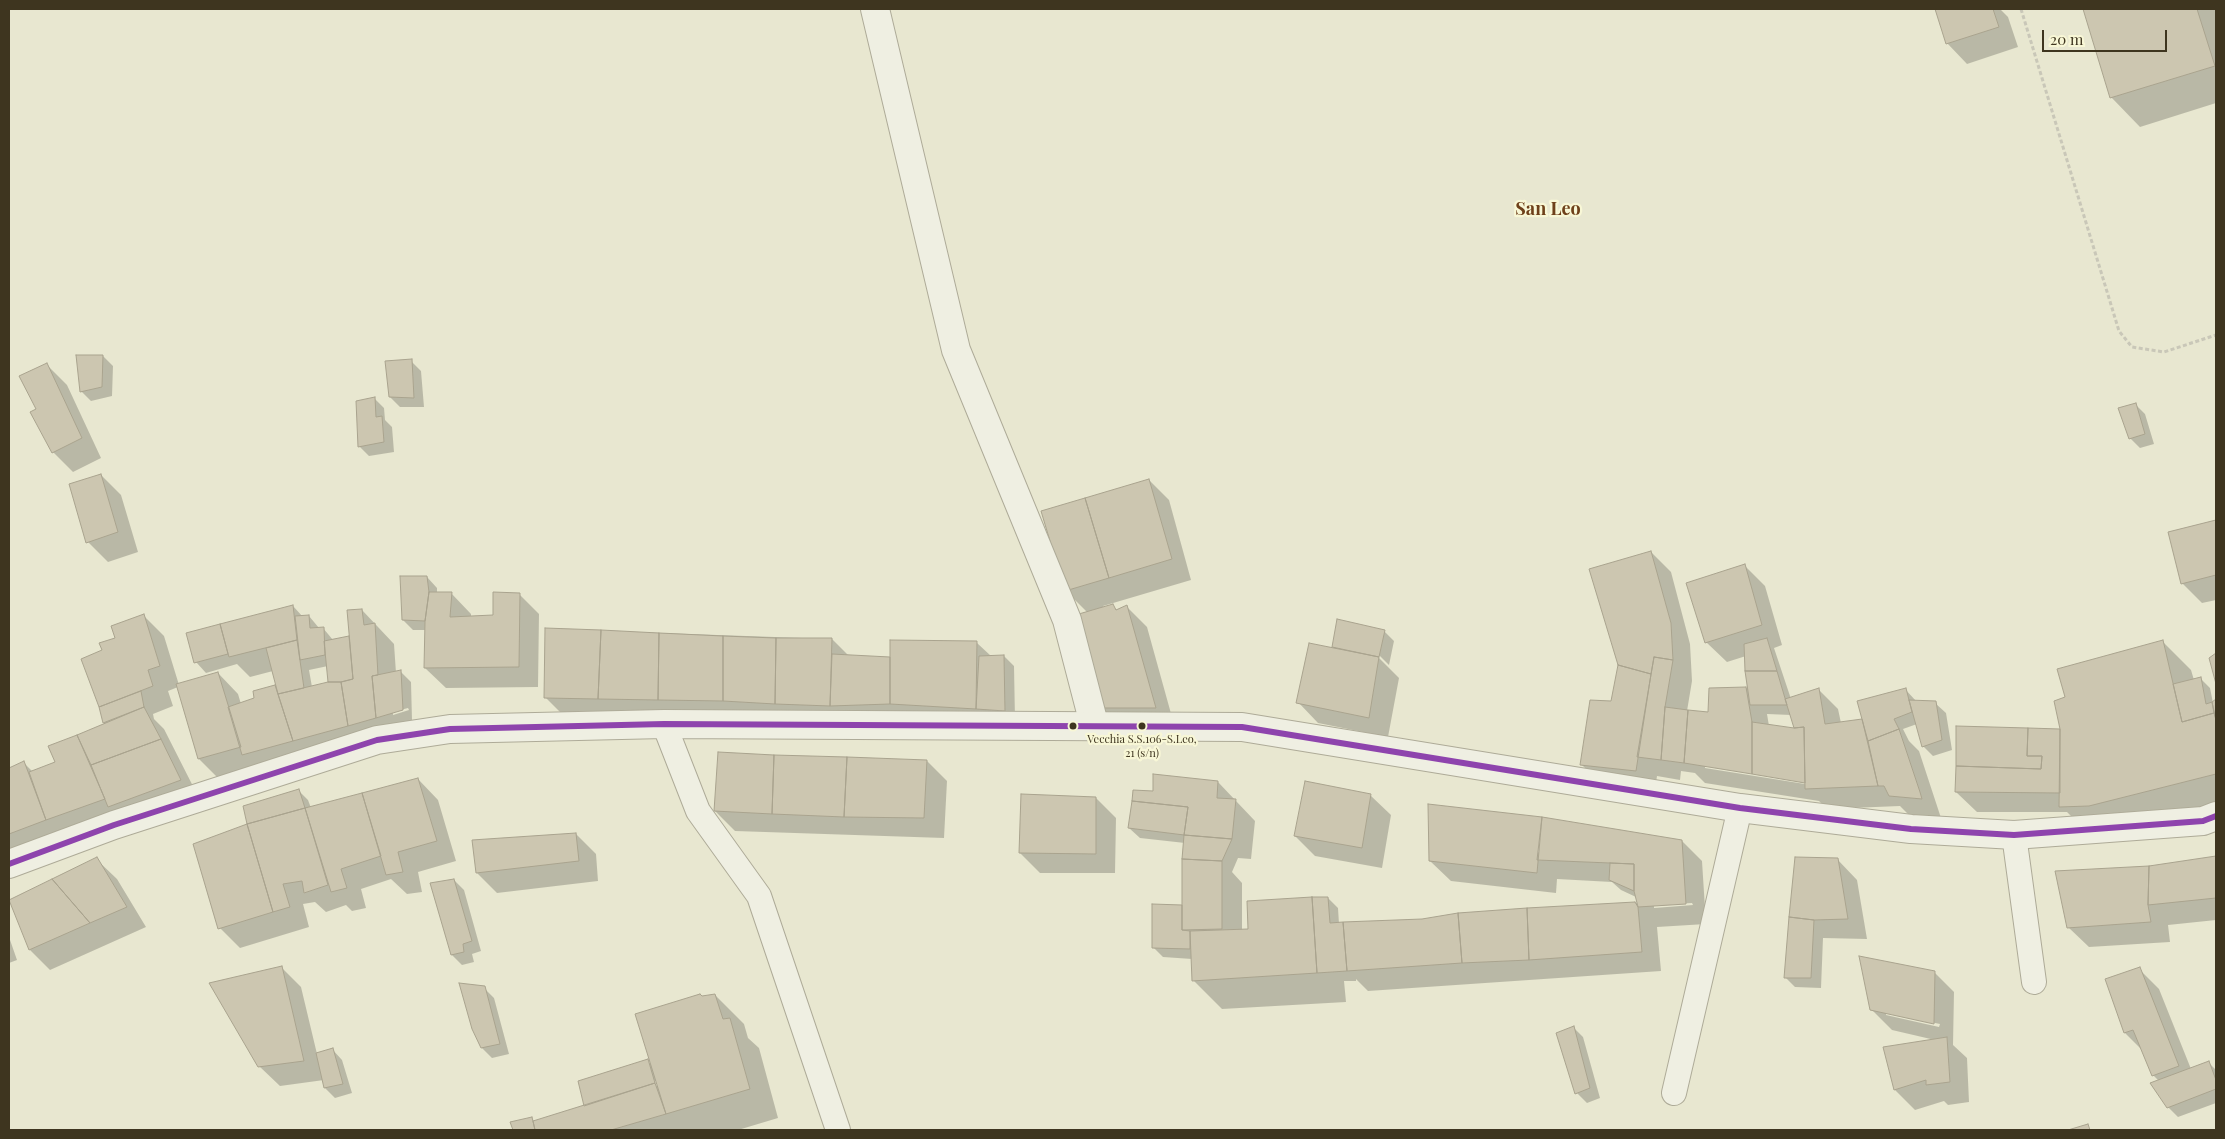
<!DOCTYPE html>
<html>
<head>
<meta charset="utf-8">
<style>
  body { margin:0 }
  #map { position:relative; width:2225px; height:1139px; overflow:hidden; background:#e8e7d0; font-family:"Playfair Display",serif }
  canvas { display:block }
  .frame { position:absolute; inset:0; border:10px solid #3e351f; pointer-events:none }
  .scale { position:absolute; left:2042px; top:30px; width:125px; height:22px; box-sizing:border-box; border:2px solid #3e351f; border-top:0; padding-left:6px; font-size:15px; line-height:18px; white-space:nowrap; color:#3e351f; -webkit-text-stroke:4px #f8f7d6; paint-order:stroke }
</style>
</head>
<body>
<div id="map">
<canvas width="2225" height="1139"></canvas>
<div class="frame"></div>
<div class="scale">20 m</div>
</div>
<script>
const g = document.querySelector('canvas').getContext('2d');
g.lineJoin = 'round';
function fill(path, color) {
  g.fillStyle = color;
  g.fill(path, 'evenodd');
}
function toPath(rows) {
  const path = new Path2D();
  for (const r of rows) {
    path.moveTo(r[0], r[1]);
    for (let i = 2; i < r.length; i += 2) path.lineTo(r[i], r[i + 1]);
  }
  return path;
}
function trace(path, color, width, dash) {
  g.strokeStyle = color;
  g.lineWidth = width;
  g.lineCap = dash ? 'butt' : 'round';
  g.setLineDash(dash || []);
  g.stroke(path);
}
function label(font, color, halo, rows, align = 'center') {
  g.font = font + ' "Playfair Display",serif';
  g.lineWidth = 4.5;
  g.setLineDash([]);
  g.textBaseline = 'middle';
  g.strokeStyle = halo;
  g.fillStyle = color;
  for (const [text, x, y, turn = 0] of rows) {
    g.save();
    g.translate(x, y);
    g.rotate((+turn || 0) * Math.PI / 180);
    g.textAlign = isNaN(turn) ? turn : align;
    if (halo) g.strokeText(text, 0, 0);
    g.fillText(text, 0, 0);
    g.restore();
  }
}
const shadow = toPath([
  [1936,9,2000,9,2008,17,2018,47,1967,64,1947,43],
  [2084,9,2216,9,2216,103,2140,127,2111,97],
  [77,356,103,356,113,366,112,396,91,401,81,391],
  [411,361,421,371,424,407,400,407,390,397],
  [47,365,67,385,101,458,73,472,53,452],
  [374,398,384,408,385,420,392,427,394,452,369,456,359,446],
  [2135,404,2145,414,2154,444,2140,448,2130,438],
  [101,475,121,495,138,552,108,562,88,542],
  [1149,480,1169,500,1191,580,1103,606,1104,608,1112,606,1117,610,1127,607,1147,627,1175,728,1122,728,1101,708,1088,613,1066,591],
  [2216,522,2216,600,2202,603,2182,583,2169,533],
  [1651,552,1671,572,1690,644,1692,681,1687,711,1709,714,1710,689,1747,688,1746,656,1727,662,1706,642,1745,566,1765,586,1782,645,1774,648,1791,699,1818,689,1838,709,1841,723,1863,720,1905,689,1916,701,1935,703,1946,713,1952,750,1933,756,1923,746,1917,724,1903,729,1909,741,1919,751,1941,818,1910,816,1900,806,1827,809,1819,801,1705,783,1695,773,1681,771,1680,780,1657,776,1655,790,1602,785,1581,764,1612,702],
  [1767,714,1791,715,1796,730,1769,726],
  [1705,765,1812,782,1811,785,1705,768],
  [427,577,437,588,437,593,451,593,471,614,471,617,494,616,519,594,539,614,538,687,446,688,425,668,426,630,413,630,403,620],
  [293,606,303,617,309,616,319,628,323,628,333,640,350,637,362,610,394,644,396,673,401,672,411,682,412,720,219,779,199,759,178,687,168,691,173,706,153,714,154,719,164,729,200,800,9,851,9,769,24,763,33,772,57,763,49,747,105,724,100,706,104,651,117,638,144,616,164,636,179,685,218,673,238,694,241,704,255,699,275,687,278,690,273,671,250,677,237,664,206,673,196,662,188,634],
  [328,666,330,683,312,687,309,670],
  [408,708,409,710,393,715,393,712],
  [1338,621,1384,631,1394,641,1389,665,1376,652,1374,653,1399,678,1388,737,1318,723,1298,702,1333,649],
  [546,629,832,639,849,656,892,659,977,643,991,656,1004,656,1014,666,1015,720,566,718,546,698],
  [2162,641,2191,670,2194,680,2200,678,2210,688,2213,703,2216,701,2216,811,2090,835,2067,812,1977,812,1956,792,2061,730,2067,698],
  [927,761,947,781,944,838,735,831,715,811],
  [418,779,438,800,456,861,418,872,422,892,407,894,391,879,361,889,366,908,352,911,346,905,326,912,315,902,303,904,309,927,240,948,220,928,248,825,298,790,308,800,311,808],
  [1218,782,1255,821,1251,859,1238,858,1232,872,1242,883,1242,930,1249,930,1328,898,1338,908,1339,924,1422,920,1458,914,1637,903,1636,897,1621,890,1612,882,1557,879,1556,893,1451,881,1430,861,1682,841,1702,861,1706,924,1657,927,1661,971,1368,991,1356,979,1356,981,1344,981,1346,1002,1222,1009,1193,980,1192,959,1163,957,1153,947,1184,909,1185,843,1140,838,1129,828,1154,792],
  [1692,903,1693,905,1654,908,1654,905],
  [1370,795,1391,815,1382,868,1315,856,1295,836],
  [1096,798,1116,818,1115,873,1040,873,1020,853],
  [576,834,596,854,598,881,497,893,477,873],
  [2216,857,2216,920,2168,925,2170,942,2089,947,2068,927,2149,867],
  [96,859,117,879,146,927,50,970,30,950],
  [1837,859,1857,880,1867,939,1823,938,1821,988,1795,987,1785,977],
  [454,880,464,890,481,951,472,954,474,962,462,965,452,955],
  [9,937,17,960,9,963],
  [281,967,301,987,317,1054,332,1049,342,1060,352,1093,335,1098,325,1088,324,1080,280,1086,259,1066],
  [2139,969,2159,989,2191,1069,2209,1063,2216,1070,2216,1103,2178,1117,2168,1107,2159,1081,2153,1075,2143,1051,2125,1033,2107,980],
  [1934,972,1954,992,1953,1045,1967,1058,1969,1102,1948,1105,1944,1101,1915,1110,1895,1090,1884,1048,1935,1040,1892,1030,1872,1010],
  [1886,1013,1940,1024,1939,1027,1886,1015],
  [484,988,494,998,509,1054,492,1058,482,1048],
  [715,995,744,1024,748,1038,759,1048,778,1118,738,1130,514,1130,511,1123,531,1118,535,1122,585,1106,647,1061,652,1065,702,998],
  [654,1080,658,1083,658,1087,654,1083],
  [1573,1027,1583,1037,1600,1098,1587,1103,1577,1093]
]);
const building = toPath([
  [1935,9,1993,9,1999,27,1946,44,1935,9],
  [2083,9,2197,9,2215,66,2110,98,2083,9],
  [76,355,103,355,102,387,80,392,76,355],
  [412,359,414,398,389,397,385,361,412,359],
  [47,363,82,438,52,453,30,412,36,409,19,376,47,363],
  [375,397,376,417,382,416,384,442,358,447,356,401,375,397],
  [2136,403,2145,434,2129,439,2118,408,2136,403],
  [101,474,118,532,86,543,69,484,101,474],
  [1149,479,1172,559,1109,578,1085,498,1149,479],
  [1085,498,1109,578,1065,591,1041,511,1085,498],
  [2216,520,2216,575,2181,584,2168,532,2216,520],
  [1651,551,1671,623,1673,660,1654,657,1651,674,1618,665,1589,569,1651,551],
  [1745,564,1762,625,1705,643,1686,583,1745,564],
  [400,576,427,576,429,592,425,621,402,620,400,576],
  [429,592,452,592,450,617,493,615,493,592,520,593,519,667,424,668,425,621,429,592],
  [1113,604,1116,610,1127,605,1156,708,1100,708,1072,616,1113,604],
  [293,605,297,640,229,657,220,624,293,605],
  [362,609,364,625,375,623,378,675,372,676,376,718,348,726,341,682,353,679,347,610,362,609],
  [144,614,160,666,148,670,153,686,99,707,81,659,102,650,99,643,115,638,111,626,144,614],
  [309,615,310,628,324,627,325,655,300,660,295,616,309,615],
  [1337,619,1385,630,1379,657,1332,647,1337,619],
  [220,624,228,654,194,663,186,633,220,624],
  [545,628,601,630,598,699,544,698,545,628],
  [601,630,659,633,658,700,598,699,601,630],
  [659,633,723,636,723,701,658,700,659,633],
  [349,636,353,679,341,682,328,682,324,641,349,636],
  [723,636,776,638,775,704,723,701,723,636],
  [776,638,832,638,830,706,775,704,776,638],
  [1767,638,1777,671,1745,671,1744,644,1767,638],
  [297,640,304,688,278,694,266,648,297,640],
  [890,640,977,641,976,709,890,704,890,640],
  [2163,640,2182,722,2214,713,2216,720,2216,774,2089,806,2059,807,2060,729,2054,701,2065,697,2057,669,2163,640],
  [1309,643,1379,657,1369,718,1296,703,1309,643],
  [2216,653,2216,684,2209,658,2216,653],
  [832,654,890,657,890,704,830,706,832,654],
  [1004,655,1005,711,976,709,979,656,1004,655],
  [1654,657,1673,660,1665,707,1661,760,1637,757,1654,657],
  [1618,665,1651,674,1636,771,1580,765,1590,700,1611,701,1618,665],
  [401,670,403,710,376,718,372,676,401,670],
  [1745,671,1777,671,1787,705,1750,705,1745,671],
  [218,672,241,747,198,759,176,684,218,672],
  [2201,677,2206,704,2212,702,2214,713,2182,722,2173,684,2201,677],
  [328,682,341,682,348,726,293,741,278,694,328,682],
  [275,685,293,741,242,755,228,707,254,698,253,691,275,685],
  [1746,687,1752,722,1752,774,1684,763,1688,710,1708,712,1709,688,1746,687],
  [1819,688,1825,724,1862,719,1878,786,1805,789,1804,727,1794,728,1785,699,1819,688],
  [1906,688,1912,712,1894,719,1899,729,1868,741,1857,701,1906,688],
  [141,691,144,707,103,723,99,707,141,691],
  [2216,699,2216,720,2212,702,2216,699],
  [1909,700,1936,701,1942,740,1922,747,1909,700],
  [144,707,161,739,91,765,77,735,144,707],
  [1665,707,1688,710,1684,763,1661,760,1665,707],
  [1752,722,1794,728,1804,727,1805,783,1752,774,1752,722],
  [1956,726,2028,728,2027,756,2042,756,2041,769,1956,766,1956,726],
  [2028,728,2060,729,2060,793,1955,792,1956,766,2041,769,2042,756,2027,756,2028,728],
  [1899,729,1920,792,1922,799,1889,796,1884,786,1878,786,1868,741,1899,729],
  [77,735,105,799,46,820,29,772,55,762,48,746,77,735],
  [161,739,181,780,108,807,91,765,161,739],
  [718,752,774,755,772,814,714,811,718,752],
  [774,755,847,757,844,817,772,814,774,755],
  [847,757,927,760,924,818,844,817,847,757],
  [24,761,46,820,9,834,9,768,24,761],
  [1153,774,1218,781,1217,798,1236,799,1232,839,1184,835,1188,807,1132,801,1133,790,1153,791,1153,774],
  [418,778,437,841,398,852,403,872,386,875,362,793,418,778],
  [1305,781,1371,794,1362,848,1294,836,1305,781],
  [299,789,305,808,247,824,243,806,299,789],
  [362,793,381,856,341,869,347,888,331,892,305,808,362,793],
  [1021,794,1096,797,1096,854,1019,853,1021,794],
  [1132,801,1188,807,1184,835,1128,828,1132,801],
  [1428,804,1542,817,1537,873,1429,861,1428,804],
  [305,808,328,885,304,893,302,881,283,884,290,907,273,912,247,824,305,808],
  [1542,817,1682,840,1686,904,1638,907,1634,891,1634,864,1537,860,1542,817],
  [247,824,273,912,218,929,193,844,247,824],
  [576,833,579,861,476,873,472,840,576,833],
  [1184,835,1232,839,1222,861,1182,859,1184,835],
  [2216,856,2216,898,2148,905,2149,866,2216,856],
  [97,857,127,907,90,923,52,879,97,857],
  [1795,857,1838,858,1848,919,1814,920,1789,917,1795,857],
  [1182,859,1222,861,1222,929,1182,930,1182,859],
  [1610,863,1634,864,1634,891,1609,880,1610,863],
  [2149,866,2148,905,2151,922,2067,928,2055,871,2149,866],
  [52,879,90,923,29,950,9,900,52,879],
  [454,879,472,941,463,944,464,952,451,955,430,883,454,879],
  [1312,897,1328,897,1330,923,1343,922,1347,971,1317,973,1312,897],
  [1312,897,1317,973,1192,981,1190,931,1248,929,1247,901,1312,897],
  [1635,902,1638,907,1642,952,1529,960,1527,908,1635,902],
  [1152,904,1182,905,1182,930,1190,931,1190,949,1152,948,1152,904],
  [1527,908,1529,960,1462,963,1458,913,1527,908],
  [1458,913,1462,963,1347,971,1343,922,1422,919,1458,913],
  [1789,917,1814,920,1811,978,1784,978,1789,917],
  [1859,956,1935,971,1934,1024,1870,1010,1859,956],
  [282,966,304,1061,258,1067,209,983,282,966],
  [2140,967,2179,1066,2152,1076,2133,1030,2124,1033,2105,979,2140,967],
  [459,983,485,986,500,1044,481,1048,472,1029,459,983],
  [700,994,702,996,715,994,723,1019,730,1018,750,1089,666,1114,635,1014,700,994],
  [1574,1026,1590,1088,1575,1094,1556,1033,1574,1026],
  [1947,1037,1950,1082,1926,1085,1926,1080,1894,1090,1883,1047,1947,1037],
  [333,1048,343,1084,324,1088,316,1053,333,1048],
  [648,1059,655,1083,584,1106,578,1081,648,1059],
  [2209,1061,2216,1080,2216,1089,2167,1108,2150,1083,2209,1061],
  [655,1083,666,1114,611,1130,535,1130,533,1121,655,1083],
  [532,1117,535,1130,513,1130,510,1122,532,1117],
  [2088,1124,2090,1130,2068,1130,2088,1124]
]);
const path = toPath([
  [2021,9,2119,331,2132,347,2164,352,2216,335]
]);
const service = toPath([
  [664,724,698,811,759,896,838,1130],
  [2014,835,2034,982],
  [1674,1093,1740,808]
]);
const pedestrian = toPath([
  [875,9,956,350,1067,620,1094,724]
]);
const tertiary = toPath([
  [9,864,114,825,377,740,450,729,664,724,1242,727,1740,808,1911,829,2014,835,2203,821,2216,816]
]);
const bus1 = toPath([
  [9,864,114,825,377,740,450,729,664,724,1242,727,1740,808,1911,829,2014,835,2203,821,2216,816]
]);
const markers = [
  [1073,726,4.5,"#3e351f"],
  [1142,726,4.5,"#3e351f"]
];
const busNames = [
  ["Vecchia S.S.106-S.Leo,",1142,740],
  ["21 (s/n)",1142,754]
];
const districtNames = [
  ["San Leo",1548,209]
];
fill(shadow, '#0003');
fill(building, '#ccc6b0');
trace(building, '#a9a38e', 1);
trace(service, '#aeab98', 26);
trace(pedestrian, '#aeab98', 30);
trace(tertiary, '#aeab98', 30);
trace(path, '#c9c7b8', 3, [4, 2.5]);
trace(service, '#efefe2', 24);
trace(pedestrian, '#efefe2', 28);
trace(tertiary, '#efefe2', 28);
trace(bus1, '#8e44ad', 6);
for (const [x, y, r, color] of markers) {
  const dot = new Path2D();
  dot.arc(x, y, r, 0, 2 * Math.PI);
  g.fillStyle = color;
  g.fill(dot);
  trace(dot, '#f8f7d6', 2);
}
label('11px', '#3e351f', '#f8f7d6', busNames);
label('bold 18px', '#6e401a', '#f8f7d6', districtNames);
</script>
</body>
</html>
